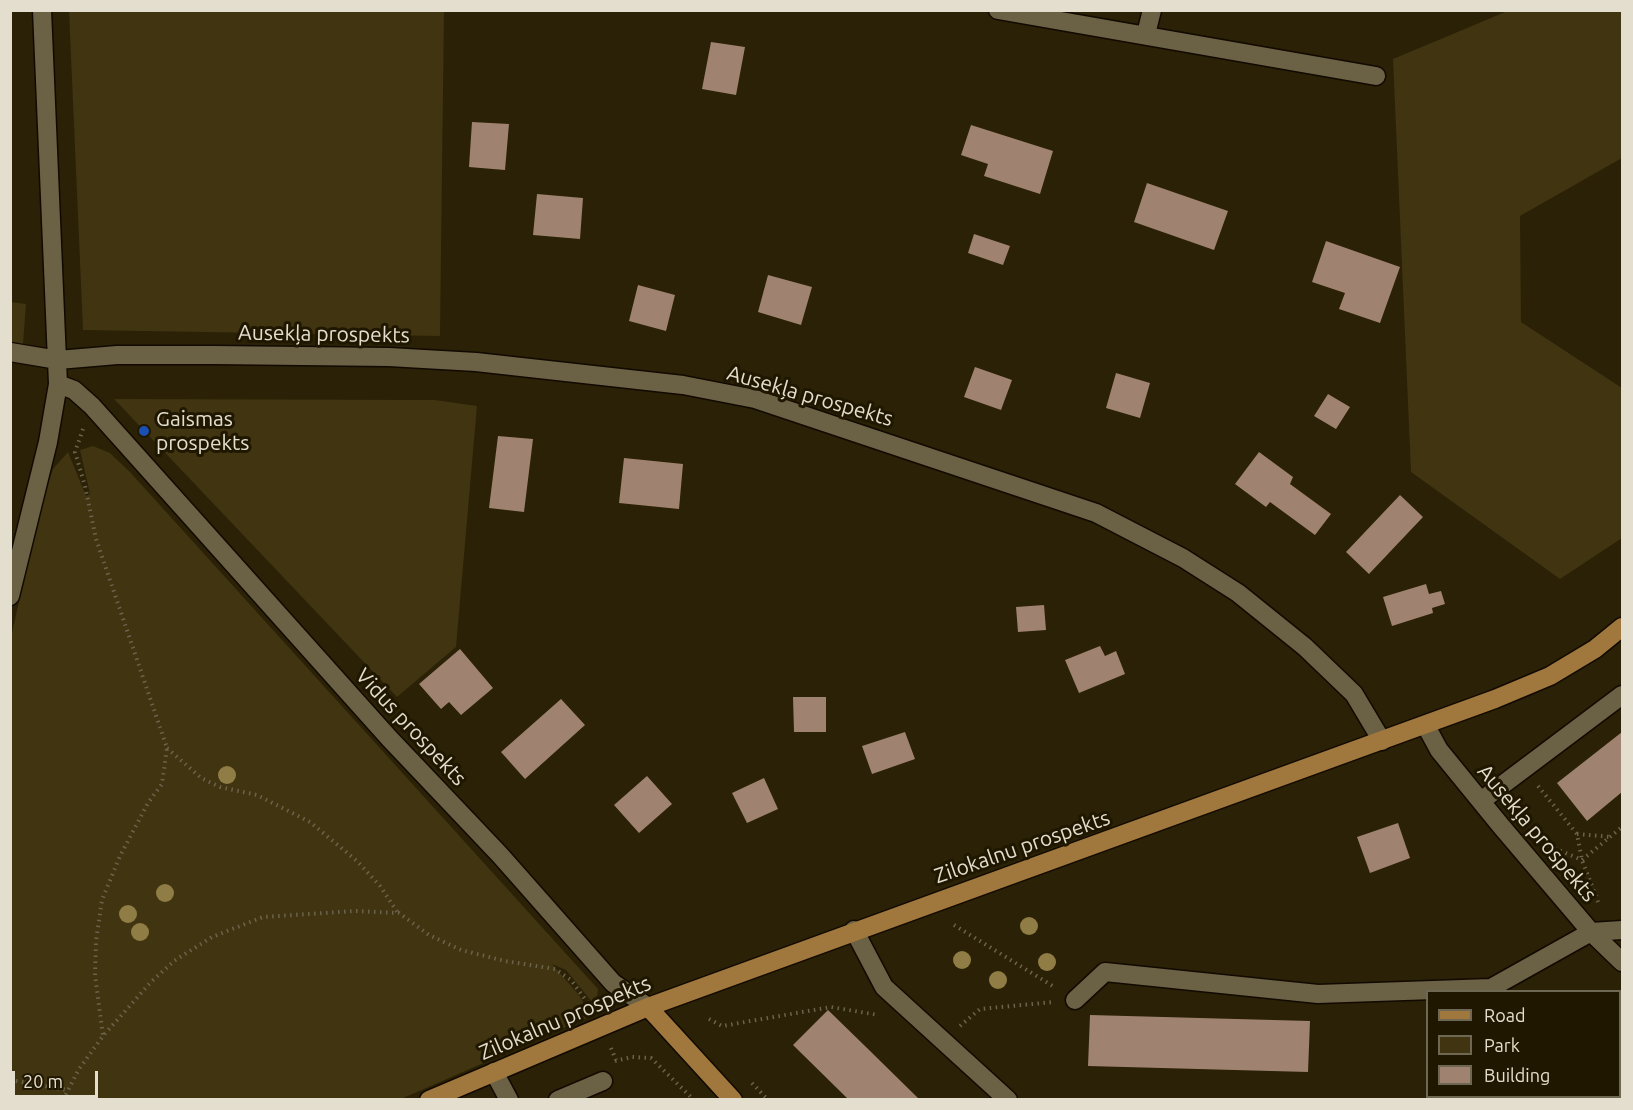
<!DOCTYPE html>
<html>
<head>
<meta charset="utf-8">
<style>
  body { margin:0 }
  #map { position:relative; width:1633px; height:1110px; overflow:hidden; background:#2a2106; font-family:Ubuntu,sans-serif }
  canvas { display:block }
  .frame { position:absolute; inset:0; border:12px solid #e4dece; pointer-events:none }
  .legend { position:absolute; left:1426px; top:990px; width:195px; height:108px; box-sizing:border-box; background:#201700; border:2px solid #6e6752; margin:0; padding:8px 10px; list-style:none; font-size:18px; color:#e4dece }
  .legend li { display:flex; align-items:center; gap:12px; height:30px }
  .legend b { width:30px; border:2px solid #6e6752 }
  .scale { position:absolute; left:12px; top:1071px; width:86px; height:27px; box-sizing:border-box; border:3px solid #e4dece; border-top:0; padding-left:8px; font-size:18px; line-height:21px; white-space:nowrap; color:#e4dece; -webkit-text-stroke:4px #201700; paint-order:stroke }
</style>
</head>
<body>
<div id="map">
<canvas width="1633" height="1110"></canvas>
<div class="frame"></div>
<ul class="legend">
<li><b style="height:8px;background:#a0783d"></b>Road</li>
<li><b style="height:16px;background:#403411"></b>Park</li>
<li><b style="height:16px;background:#9f8370"></b>Building</li>
</ul>
<div class="scale">20 m</div>
</div>
<script>
const g = document.querySelector('canvas').getContext('2d');
g.lineJoin = 'round';
function fill(path, color) {
  g.fillStyle = color;
  g.fill(path, 'evenodd');
}
function toPath(rows) {
  const path = new Path2D();
  for (const r of rows) {
    path.moveTo(r[0], r[1]);
    for (let i = 2; i < r.length; i += 2) path.lineTo(r[i], r[i + 1]);
  }
  return path;
}
function trace(path, color, width, dash) {
  g.strokeStyle = color;
  g.lineWidth = width;
  g.lineCap = dash ? 'butt' : 'round';
  g.setLineDash(dash || []);
  g.stroke(path);
}
function label(font, color, halo, rows, align = 'center') {
  g.font = font + ' Ubuntu,sans-serif';
  g.lineWidth = 6;
  g.setLineDash([]);
  g.textBaseline = 'middle';
  g.strokeStyle = halo;
  g.fillStyle = color;
  for (const [text, x, y, turn = 0] of rows) {
    g.save();
    g.translate(x, y);
    g.rotate((+turn || 0) * Math.PI / 180);
    g.textAlign = isNaN(turn) ? turn : align;
    if (halo) g.strokeText(text, 0, 0);
    g.fillText(text, 0, 0);
    g.restore();
  }
}
const green = toPath([
  [1510,10,1622,11,1622,158,1520,216,1521,322,1622,388,1622,538,1560,579,1411,472,1393,59],
  [69,11,444,11,440,336,83,330],
  [11,302,26,304,22,357,11,355],
  [114,399,435,400,477,406,456,647,397,697],
  [93,446,110,453,130,472,598,989,596,1007,566,970,552,964,579,995,591,1016,401,1099,11,1100,11,637,41,504,53,469,68,452,86,496,90,494,80,450]
]);
const building = toPath([
  [711,42,745,47,736,95,702,89],
  [472,122,509,124,505,170,469,167],
  [971,125,1053,151,1040,194,984,176,988,164,961,155],
  [1147,183,1228,211,1214,250,1134,222],
  [537,194,583,198,580,239,533,235],
  [974,234,1010,246,1003,265,968,253],
  [1326,241,1400,267,1380,323,1339,309,1345,293,1312,282],
  [768,275,812,287,801,325,758,312],
  [638,285,675,295,666,331,629,321],
  [975,367,1012,380,1001,410,964,397],
  [1116,373,1150,383,1140,418,1106,408],
  [1328,394,1350,407,1336,429,1314,416],
  [498,436,533,439,524,512,489,508],
  [1259,452,1293,477,1290,484,1331,514,1315,535,1270,502,1266,507,1235,484],
  [624,458,683,464,679,509,619,503],
  [1400,495,1423,517,1369,574,1346,552],
  [1426,584,1429,594,1441,591,1445,604,1432,608,1433,613,1392,626,1383,597],
  [1044,605,1046,630,1018,632,1016,607],
  [1100,646,1105,656,1116,651,1125,674,1079,693,1065,660],
  [460,649,493,688,461,715,449,702,441,709,419,684],
  [793,697,826,697,826,732,794,732],
  [561,699,585,725,525,779,501,752],
  [905,732,915,759,872,774,862,746],
  [1622,732,1622,792,1587,821,1557,783],
  [647,776,672,804,639,833,614,805],
  [764,778,778,809,747,823,732,793],
  [1398,823,1410,858,1370,873,1357,837],
  [828,1010,866,1047,920,1100,849,1100,793,1045],
  [1090,1015,1310,1021,1308,1072,1088,1066],
  [1521,1096,1565,1096,1565,1100,1521,1100]
]);
const path = toPath([
  [83,429,75,452,85,486,96,539,167,748,162,784,148,803,120,856,102,900,96,941,95,975,103,1036],
  [167,748,201,778,220,787,257,795,310,822,357,861,380,886,398,913],
  [1538,786,1577,834,1582,860,1598,902],
  [1577,834,1611,837],
  [1549,846,1582,860,1622,827],
  [954,925,1056,988],
  [709,1019,722,1026,831,1007,878,1015],
  [960,1026,980,1009,1054,1002],
  [611,1048,616,1060],
  [615,1061,632,1057,651,1058,694,1100],
  [10,1080,68,1090],
  [752,1083,768,1100],
  [63,1100,79,1069,103,1036,151,982,174,961,212,937,263,917,355,911,399,913,429,935,461,950,505,961,555,969,571,980,590,1006]
]);
const minor = toPath([
  [998,10,1376,76],
  [1146,34,1152,10],
  [10,352,58,360,117,355,214,355,389,357,476,362,683,385,755,399,1096,513,1183,558,1238,593,1305,647,1354,694,1382,741],
  [58,384,74,390,92,406,389,738,500,855,613,983,648,1007],
  [10,596,48,442,58,384,42,10],
  [1426,726,1439,750,1501,826,1591,932,1622,962],
  [1481,801,1622,695],
  [854,930,884,987,1008,1100],
  [1075,1000,1105,972,1318,994,1491,988,1591,932,1622,930],
  [494,1072,509,1100],
  [558,1100,603,1081],
  [1462,1100,1462,1096]
]);
const major = toPath([
  [648,1007,733,1100],
  [429,1100,648,1007,1495,699,1550,676,1595,649,1622,627]
]);
const trees = [
  [227,775],
  [165,893],
  [128,914],
  [1029,926],
  [140,932],
  [962,960],
  [1047,962],
  [998,980]
];
const markers = [
  [144,431,6,"#1a4fb4"]
];
const streetNames = [
  ["Ausekļa prospekts",324,334,1],
  ["Ausekļa prospekts",810,396,16],
  ["Vidus prospekts",411,727,47],
  ["Ausekļa prospekts",1537,833,50],
  ["Zilokalnu prospekts",1022,847,-19],
  ["Zilokalnu prospekts",565,1018,-23]
];
const poiNames = [
  ["Gaismas",156,419],
  ["prospekts",156,443]
];
fill(green, '#403411');
fill(building, '#9f8370');
trace(minor, '#120a00', 21);
trace(major, '#120a00', 21);
trace(path, '#6b634c', 4, [1.5, 4.5]);
trace(minor, '#6b6145', 18);
trace(major, '#a0783d', 18);
g.fillStyle = '#907d46';
for (const [x, y] of trees) {
  g.beginPath();
  g.arc(x, y, 9, 0, 2 * Math.PI);
  g.fill();
}
for (const [x, y, r, color] of markers) {
  const dot = new Path2D();
  dot.arc(x, y, r, 0, 2 * Math.PI);
  g.fillStyle = color;
  g.fill(dot);
  trace(dot, '#201700', 2);
}
label('21px', '#e4dece', '#201700', streetNames);
label('21px', '#e4dece', '#201700', poiNames, 'left');
</script>
</body>
</html>
